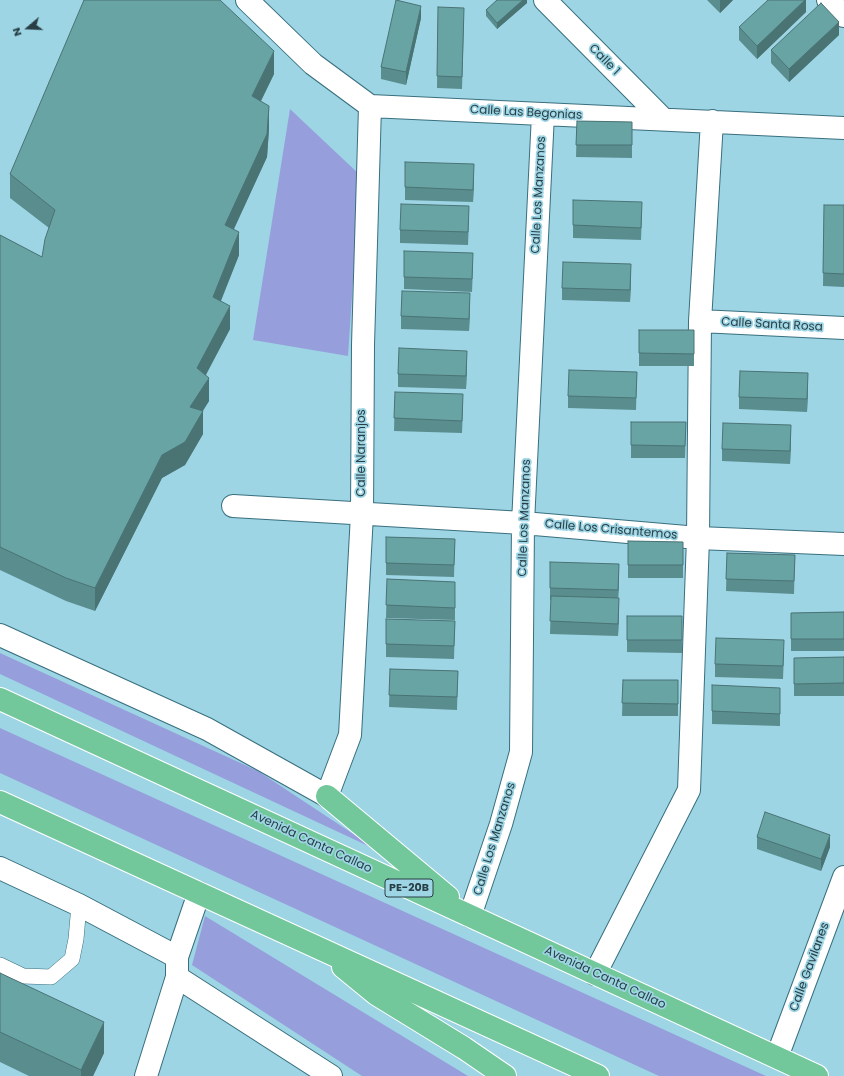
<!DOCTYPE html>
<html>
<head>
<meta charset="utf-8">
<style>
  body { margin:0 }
  #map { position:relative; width:844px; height:1076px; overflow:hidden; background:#9dd5e5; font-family:Poppins,sans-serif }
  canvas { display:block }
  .north { position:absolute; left:8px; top:8px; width:40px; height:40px; -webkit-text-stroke:3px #9dd5e5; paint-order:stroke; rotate:251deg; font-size:11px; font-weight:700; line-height:16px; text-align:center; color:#283f45 }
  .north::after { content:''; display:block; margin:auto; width:14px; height:18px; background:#283f45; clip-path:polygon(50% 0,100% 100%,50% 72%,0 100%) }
</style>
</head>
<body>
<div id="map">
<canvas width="844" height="1076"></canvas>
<div class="north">N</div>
</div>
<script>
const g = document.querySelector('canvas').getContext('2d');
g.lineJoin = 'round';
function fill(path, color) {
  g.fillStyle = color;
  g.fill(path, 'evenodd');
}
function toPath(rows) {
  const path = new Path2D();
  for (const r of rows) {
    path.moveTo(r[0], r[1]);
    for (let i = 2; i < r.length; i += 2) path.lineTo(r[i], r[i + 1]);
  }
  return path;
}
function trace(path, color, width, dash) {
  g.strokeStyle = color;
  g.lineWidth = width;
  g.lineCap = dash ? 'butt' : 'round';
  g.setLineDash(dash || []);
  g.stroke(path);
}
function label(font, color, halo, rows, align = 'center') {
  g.font = font + ' Poppins,sans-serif';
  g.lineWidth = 3.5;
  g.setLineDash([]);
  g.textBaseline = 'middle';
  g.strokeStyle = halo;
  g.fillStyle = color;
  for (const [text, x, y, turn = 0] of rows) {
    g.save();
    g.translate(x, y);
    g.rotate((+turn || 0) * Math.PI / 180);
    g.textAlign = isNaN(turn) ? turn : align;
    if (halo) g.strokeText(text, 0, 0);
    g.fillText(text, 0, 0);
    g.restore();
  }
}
const green = toPath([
  [290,109,360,175,348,356,253,340],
  [0,653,258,771,379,851,0,674],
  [0,728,766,1076,659,1076,0,773],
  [205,916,468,1076,362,1076,192,965]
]);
const service = toPath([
  [0,965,23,976,51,977,72,959,76,939,79,905]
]);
const minor = toPath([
  [247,0,313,64,370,106,844,128],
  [545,0,663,119],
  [828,0,844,16],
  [700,321,844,328],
  [233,506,523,523,698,538,844,544],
  [327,796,350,735,362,514,363,345,370,106],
  [0,868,79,905,177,957],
  [470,916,501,824,521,752,523,523,543,114],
  [595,974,689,790,698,538,700,321,712,121],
  [177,977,331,1076],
  [777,1057,844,877]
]);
const tertiary = toPath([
  [146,1076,177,977,177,957,199,893]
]);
const secondary = toPath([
  [0,635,207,729,327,796]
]);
const trunk = toPath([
  [0,699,817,1076],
  [327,796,448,897],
  [0,802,598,1076],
  [343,967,376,994,464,1048,505,1076]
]);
const wall = toPath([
  [527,0,527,3,497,29,486,16,486,10],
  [707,0,733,0,720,13],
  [806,0,806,12,757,59,739,40,739,27],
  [438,7,464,20,462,89,437,88],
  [421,18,406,85,381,79,381,67],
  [839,35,789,82,771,63,771,50],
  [274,74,261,101,269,129,267,157,234,229,239,255,221,301,230,329,206,375,209,401,203,411,203,434,185,465,162,478,95,611,66,601,0,570,0,235,42,257,49,228,10,198,10,174],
  [577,121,632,122,632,158,576,157],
  [405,162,474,177,473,202,405,200],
  [573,200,642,214,641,240,573,238],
  [824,205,844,205,844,287,823,286],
  [469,219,468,245,400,243,400,230],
  [473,266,472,292,404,289,404,277],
  [631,277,630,302,562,300,562,288],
  [470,305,469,331,401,329,401,316],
  [639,330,694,330,694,366,639,366],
  [467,363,466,389,398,387,398,374],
  [637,372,636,410,568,408,568,396],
  [808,386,807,412,739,409,739,397],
  [395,392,463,407,462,433,394,431],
  [631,422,686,422,685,458,631,458],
  [791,438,790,464,722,461,722,449],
  [386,537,455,539,454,577,386,575],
  [628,541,683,542,683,578,628,578],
  [727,553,795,555,794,594,726,591],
  [550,562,619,577,618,598,619,610,618,636,550,634,551,600,550,600],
  [387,579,455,582,455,620,386,618],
  [844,612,844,651,791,651,791,613],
  [627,616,682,616,682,653,627,652],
  [386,619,455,621,454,659,386,657],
  [784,653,783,679,715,677,715,664],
  [844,657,844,696,794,696,794,658],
  [390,669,458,671,457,710,389,707],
  [623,680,678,680,678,716,622,716],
  [712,685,780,688,780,726,712,724],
  [757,837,830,847,821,871,757,849],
  [0,973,104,1053,93,1076,29,1076,0,1062]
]);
const shadedWall = toPath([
  [523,0,527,0,527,3,497,29,497,23],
  [720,0,733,0,720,13],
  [805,0,806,0,806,12,757,59,757,46],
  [421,6,421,18,406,85,406,72],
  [839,22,839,35,789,82,789,69],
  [274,51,274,74,252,119,252,96],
  [269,106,269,129,267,157,225,248,225,225],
  [474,164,474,177,473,202,473,190],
  [239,232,239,255,213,320,213,297],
  [631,264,631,277,630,302,630,290],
  [470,293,470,305,469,331,469,319],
  [230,306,230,329,197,391,197,368],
  [467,351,467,363,466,389,466,376],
  [808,373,808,386,807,412,807,399],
  [209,378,209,401,190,430,190,407],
  [203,411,203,434,185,465,162,478,95,611,95,588,162,455],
  [791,425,791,438,790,464,790,451],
  [619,564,619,577,618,603,618,590],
  [619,598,619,610,618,636,618,624],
  [830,835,830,847,821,871,821,859],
  [104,1022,104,1053,93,1076,81,1076,81,1070]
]);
const building = toPath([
  [84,0,220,0,274,51,252,96,269,106,267,134,225,225,239,232,213,297,230,306,197,368,209,378,190,407,203,411,185,442,162,455,95,588,66,578,0,547,0,235,42,257,45,239,55,210,10,174,84,0],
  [396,0,421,6,406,72,381,67,396,0],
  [497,0,523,0,497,23,486,10,497,0],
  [768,0,805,0,757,46,739,27,768,0],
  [821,3,839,22,789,69,771,50,821,3],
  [438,7,464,8,462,77,437,76,438,7],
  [577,121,632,122,632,145,576,145,577,121],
  [405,162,474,164,473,190,405,187,405,162],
  [573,200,642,202,641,228,573,225,573,200],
  [401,204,469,206,468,232,400,230,401,204],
  [824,205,844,205,844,274,823,273,824,205],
  [404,251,473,253,472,279,404,277,404,251],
  [563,262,631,264,630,290,562,288,563,262],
  [402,291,470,293,469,319,401,316,402,291],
  [639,330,694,330,694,354,639,353,639,330],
  [399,348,467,351,466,376,398,374,399,348],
  [569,370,637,372,636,398,568,396,569,370],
  [740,371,808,373,807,399,739,397,740,371],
  [395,392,463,394,462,421,394,418,395,392],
  [631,422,686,422,685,446,631,445,631,422],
  [723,423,791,425,790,451,722,449,723,423],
  [386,537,455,539,454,565,386,563,386,537],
  [628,541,683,542,683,565,628,565,628,541],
  [727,553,795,555,794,581,726,579,727,553],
  [550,562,619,564,618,590,550,588,550,562],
  [387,579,455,582,455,608,386,605,387,579],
  [551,596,619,598,618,624,550,621,551,596],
  [844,612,844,639,791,639,791,613,844,612],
  [627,616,682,616,682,640,627,640,627,616],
  [386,619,455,621,454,646,386,644,386,619],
  [716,638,784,640,783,666,715,664,716,638],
  [844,657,844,683,794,684,794,658,844,657],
  [390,669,458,671,457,697,389,695,390,669],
  [623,680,678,680,678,704,622,703,623,680],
  [712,685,780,688,780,714,712,711,712,685],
  [765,812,830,835,821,859,757,837,765,812],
  [0,973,104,1022,81,1070,0,1032,0,973]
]);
const shields = [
  [409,888,48]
];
const shieldNames = [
  ["PE-20B",409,888]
];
const streetNames = [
  ["Calle 1",604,60,45],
  ["Calle Las Begonias",526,113,3],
  ["Calle Los Manzanos",539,195,-87],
  ["Calle Santa Rosa",772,325,3],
  ["Calle Naranjos",362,453,-90],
  ["Calle Los Manzanos",525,518,-88],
  ["Calle Los Crisantemos",611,530,5],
  ["Calle Los Manzanos",495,839,-73],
  ["Avenida Canta Callao",311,842,25],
  ["Calle Gavilanes",810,967,-70],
  ["Avenida Canta Callao",605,978,25]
];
fill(green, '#969fdc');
trace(service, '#396f7e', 16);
trace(minor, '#396f7e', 24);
trace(tertiary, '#396f7e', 24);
trace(secondary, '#396f7e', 24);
trace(trunk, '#fff', 24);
trace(service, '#fff', 15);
trace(minor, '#fff', 22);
trace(tertiary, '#fff', 22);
trace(secondary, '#fff', 22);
trace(trunk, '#73c89b', 22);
fill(wall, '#5a8d8e');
fill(shadedWall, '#4a7374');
fill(building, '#69a4a5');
trace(building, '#4a7374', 1);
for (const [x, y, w] of shields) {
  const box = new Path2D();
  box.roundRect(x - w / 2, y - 9, w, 18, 3);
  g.fillStyle = '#9dd5e5';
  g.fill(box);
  trace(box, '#283f45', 1);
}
label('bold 11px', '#283f45', null, shieldNames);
label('12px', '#283f45', '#9dd5e5', streetNames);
</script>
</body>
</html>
